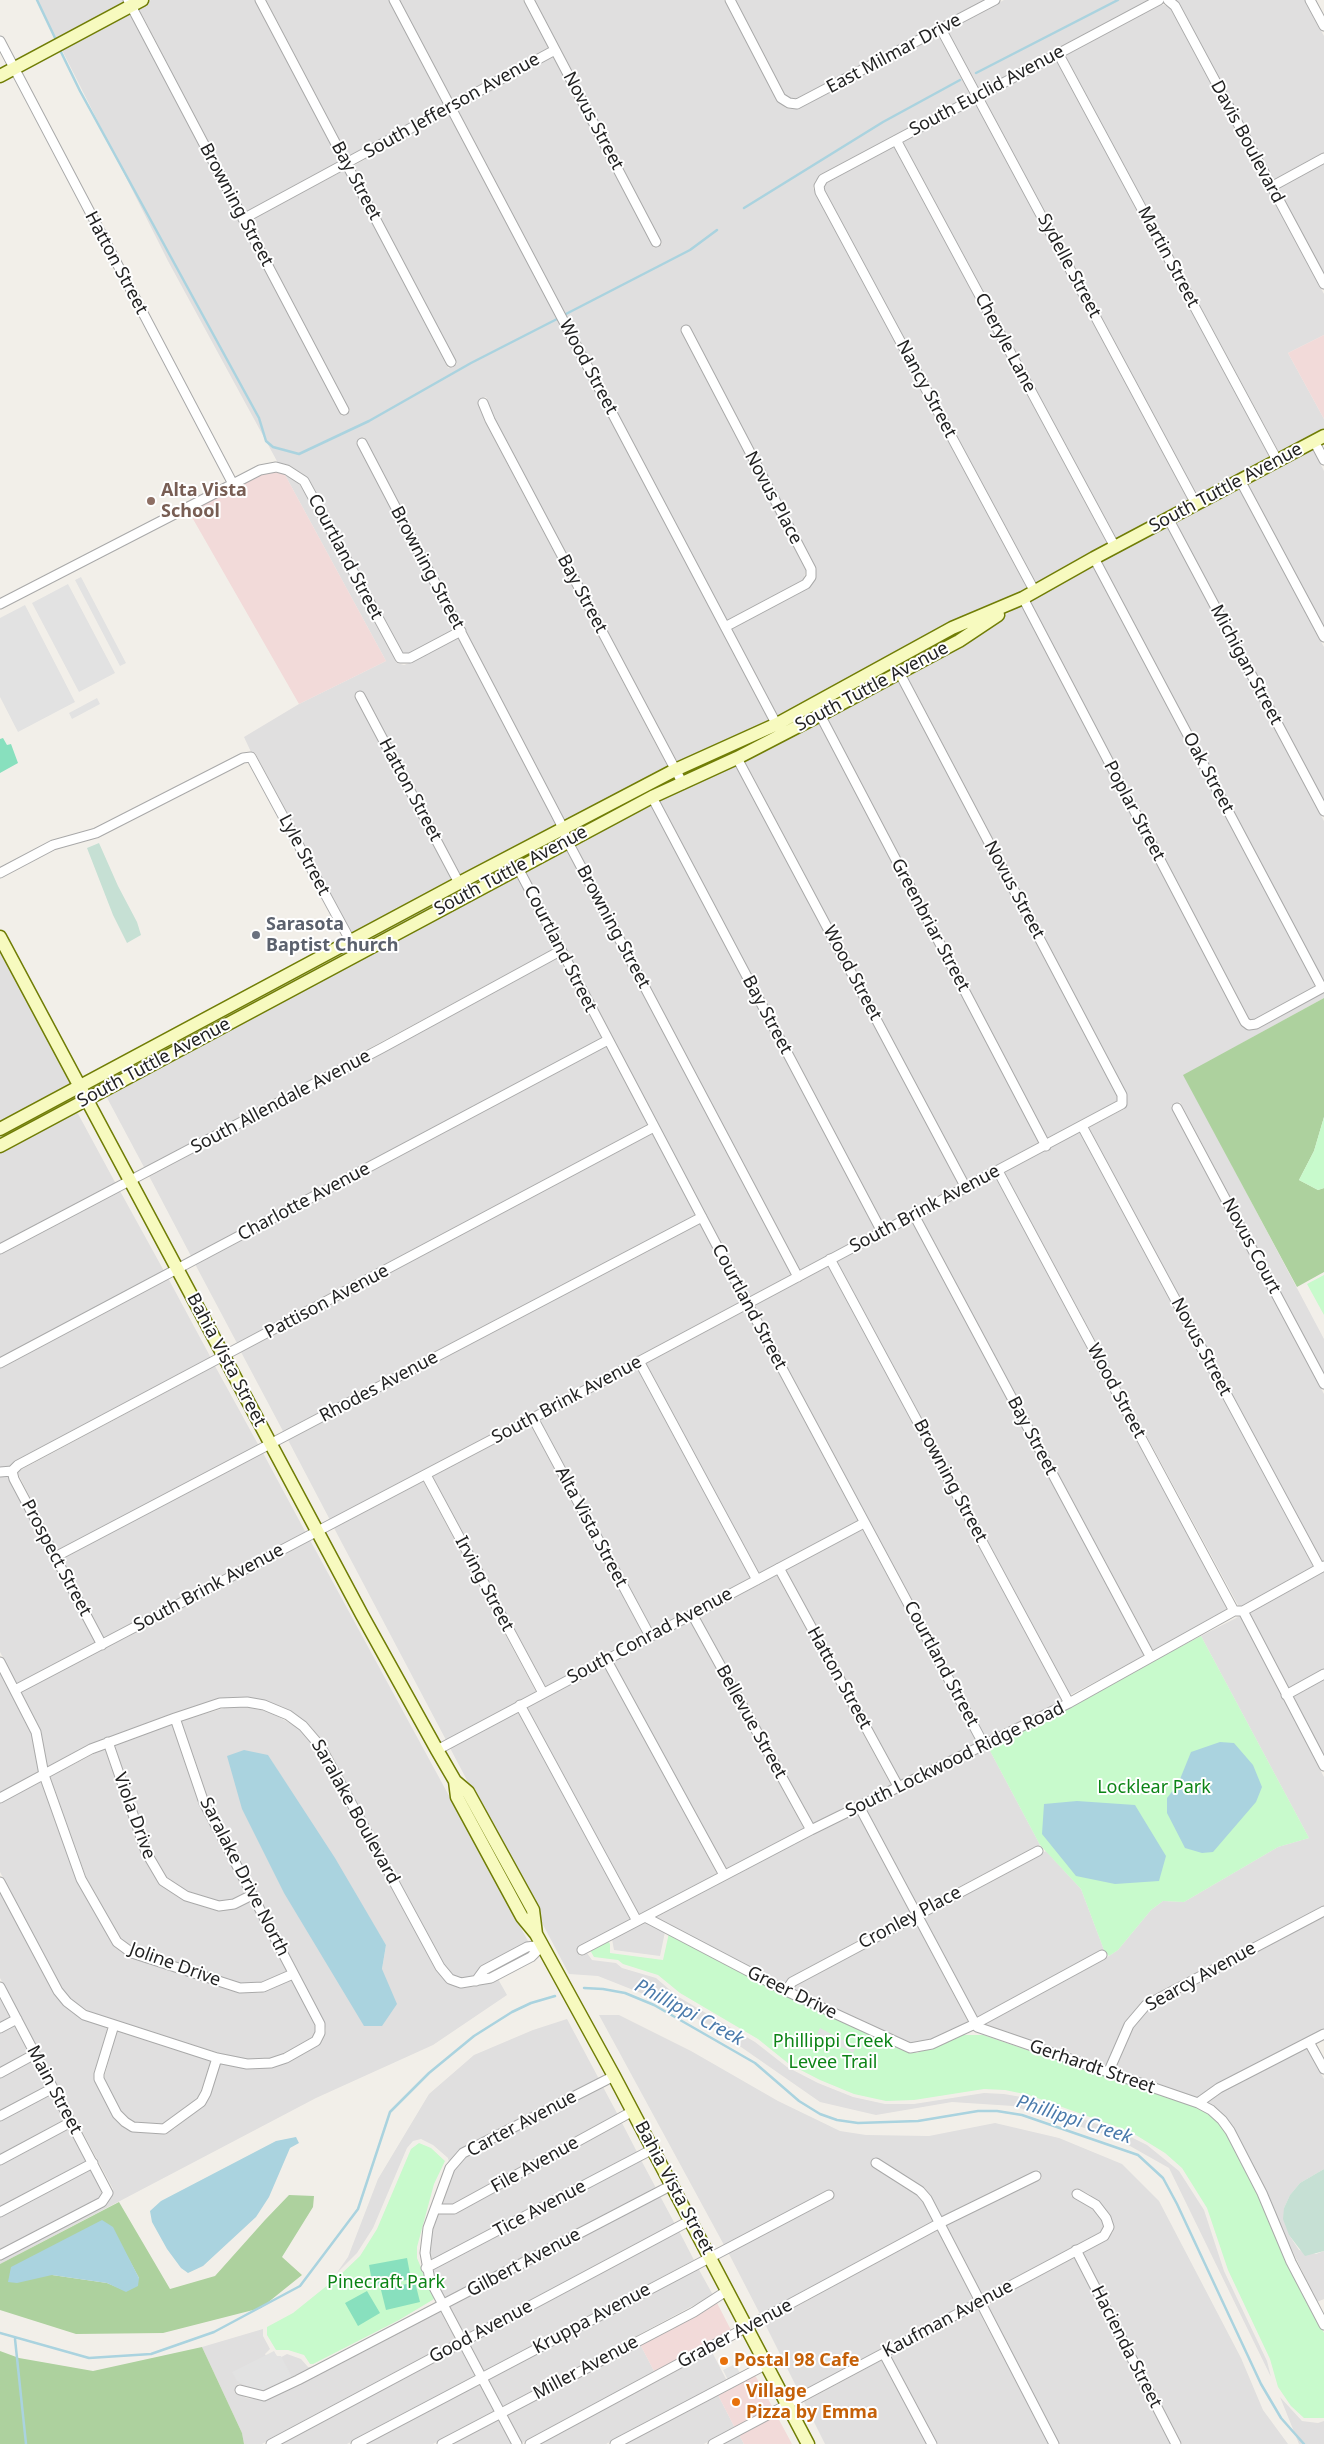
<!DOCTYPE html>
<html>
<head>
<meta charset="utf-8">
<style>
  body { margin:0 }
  canvas { display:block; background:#f2efe9 }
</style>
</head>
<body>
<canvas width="1324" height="2444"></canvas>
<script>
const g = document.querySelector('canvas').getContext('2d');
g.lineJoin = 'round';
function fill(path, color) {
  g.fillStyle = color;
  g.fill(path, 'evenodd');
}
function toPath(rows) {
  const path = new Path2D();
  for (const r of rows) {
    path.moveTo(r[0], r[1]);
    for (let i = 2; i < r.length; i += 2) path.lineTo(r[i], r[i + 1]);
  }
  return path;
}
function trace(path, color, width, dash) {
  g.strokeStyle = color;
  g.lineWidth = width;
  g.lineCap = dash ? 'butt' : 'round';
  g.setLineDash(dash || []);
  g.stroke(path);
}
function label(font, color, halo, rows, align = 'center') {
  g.font = font + ' "Noto Sans",sans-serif';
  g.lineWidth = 4;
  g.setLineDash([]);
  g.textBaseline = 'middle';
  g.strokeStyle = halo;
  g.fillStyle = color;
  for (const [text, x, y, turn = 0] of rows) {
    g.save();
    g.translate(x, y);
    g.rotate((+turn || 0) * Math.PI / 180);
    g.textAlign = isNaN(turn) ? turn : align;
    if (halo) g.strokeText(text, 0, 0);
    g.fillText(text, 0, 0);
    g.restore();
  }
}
const residential = toPath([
  [37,0,123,0,125,4,57,41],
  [151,0,255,0,341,163,245,213,138,7],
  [266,0,389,0,444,106,349,158],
  [399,0,523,0,549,48,452,101],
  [534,0,724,0,777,100,786,108,793,109,802,107,938,35,971,95,821,176,815,181,813,188,1029,590,779,718,731,628,808,587,815,578,815,568,688,325,680,329,690,349,806,570,803,581,727,621,456,109,553,56,654,248,662,244],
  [735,0,986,0,797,100,791,100,785,95],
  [1004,0,1149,0,979,91,947,30],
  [1176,0,1305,0,1324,36,1324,153,1274,181],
  [1161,4,1170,7,1324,294,1324,335,1288,353,1324,419,1324,431,1280,454,1064,55],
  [129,11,342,416,350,411,249,220,345,170,448,368,457,364,353,166,448,113,771,722,678,765,494,418,486,397,478,401,485,422,669,769,566,823,364,437,356,442,455,629,408,654,403,655,308,479,290,466,278,463,168,261,61,48],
  [1056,59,1271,459,1198,498,983,98],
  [975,102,1190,502,1117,541,902,141],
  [894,146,1108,545,1037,586,824,190,825,183],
  [1324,163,1324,274,1278,188],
  [1312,447,1324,471,1324,627,1246,482],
  [284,473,295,479,306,493,397,663,404,665,412,662,458,637,558,827,461,877,362,691,354,695,453,882,352,935,255,753,251,752,244,737,299,704,386,661],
  [1238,486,1324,647,1324,801,1174,520],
  [1166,524,1324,821,1324,982,1100,559],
  [1092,564,1316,987,1255,1020,1249,1019,1029,600],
  [1021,605,1241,1024,1247,1029,1258,1027,1324,992,1324,998,1184,1075,1324,1339,1324,1374,1180,1102,1171,1106,1324,1394,1324,1561,1322,1562,1088,1128,1124,1109,1127,1101,1126,1093,906,674,961,644],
  [897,678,1118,1097,1118,1102,1048,1140,826,717],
  [818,721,1040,1144,968,1182,744,760],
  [735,764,960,1186,884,1226,658,799],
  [650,803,876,1231,800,1271,574,843],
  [562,835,563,840,359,947,356,943],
  [566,847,792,1275,750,1298,524,869],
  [516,874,554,949,145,1169,105,1094],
  [0,947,74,1087,0,1125],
  [558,957,602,1039,191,1256,149,1176],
  [606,1046,648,1126,238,1345,195,1264],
  [76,1110,116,1184,0,1245,0,1150],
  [1080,1132,1314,1567,1241,1607,1239,1607,1004,1172],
  [652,1133,696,1215,284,1433,241,1352],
  [996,1177,1230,1611,1154,1652,920,1217],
  [120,1191,164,1271,0,1358,0,1254],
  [912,1221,1145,1656,1070,1695,836,1261],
  [700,1223,742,1302,330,1520,288,1440],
  [828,1265,1062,1700,986,1739,754,1305],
  [168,1278,211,1358,10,1466,0,1468,0,1367],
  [745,1310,858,1521,759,1574,645,1363],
  [215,1366,259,1446,58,1551,17,1472],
  [637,1367,751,1578,652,1630,539,1420],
  [531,1424,644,1634,545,1688,432,1476],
  [263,1453,306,1533,104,1639,61,1559],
  [5,1474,8,1475,96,1643,17,1684,0,1652,0,1477],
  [423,1481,536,1692,446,1740,334,1528],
  [862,1529,978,1743,901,1783,785,1570],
  [310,1540,529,1943,482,1966,474,1977,462,1979,453,1976,444,1965,326,1745,307,1723,283,1707,265,1701,247,1698,229,1698,209,1702,103,1740,47,1769,41,1730,21,1692],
  [1324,1571,1324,1669,1288,1689,1249,1612],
  [776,1574,892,1787,813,1825,698,1615],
  [1240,1616,1324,1777,1324,1906,1144,2002,1125,2024,1106,2067,982,2025,1109,1956,1118,1950,1151,1910,1163,1901,1184,1902,1278,1847,1309,1838,1201,1636],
  [690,1620,804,1829,726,1870,612,1661],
  [604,1665,717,1874,639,1915,526,1707],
  [0,1672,32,1733,39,1773,0,1794],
  [1324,1679,1324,1756,1292,1696],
  [228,1707,246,1707,270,1712,300,1729,317,1750,441,1976,448,1983,461,1988,477,1986,498,1979,507,1995,433,2045,316,2098,0,2264,0,2260,104,2205,113,2195,113,2189,0,1978,0,1892,57,1998,81,2018,108,2028,94,2073,95,2080,114,2117,122,2125,131,2131,157,2134,174,2129,208,2100,220,2063,247,2069,272,2067,287,2062,315,2047,324,2037,326,2030,324,2022,208,1801,181,1721],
  [268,1755,386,1945,382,1969],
  [518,1711,631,1920,577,1949,580,1956,587,1953,592,1960,616,1963,622,1968,656,1978,677,1996,755,2042,787,2067,818,2083,853,2097,885,2104,914,2104,984,2093,1004,2094,1027,2098,1129,2136,1147,2145,1179,2171,1204,2210,1224,2271,1267,2361,1271,2377,1169,2168,1114,2137,1013,2106,952,2102,876,2115,820,2102,708,2024,651,1997,598,1976,569,1974,450,1748],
  [172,1724,200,1805,246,1894,233,1900,220,1902,202,1898,181,1889,167,1878,150,1850,117,1756,114,1745],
  [988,1747,1040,1845,918,1908,866,1809],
  [105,1748,142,1854,160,1884,184,1900,218,1910,235,1908,250,1901,287,1972,262,1983,242,1984,135,1949,121,1939,86,1877,50,1777],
  [42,1781,77,1880,114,1945,130,1957,239,1992,259,1993,291,1979,315,2026,316,2032,312,2039,284,2054,270,2059,248,2060,219,2053,93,2014,70,1999,57,1980,0,1872,0,1803],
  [857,1813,910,1912,790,1978,784,1985,654,1917,808,1836],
  [1046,1851,1081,1889,1104,1950,977,2018,922,1915],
  [1324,1916,1324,2029,1198,2098,1114,2070,1133,2027,1149,2009],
  [914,1920,968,2022,930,2040,911,2044,792,1989,795,1985],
  [645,1922,665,1932,660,1956,614,1950,612,1939],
  [0,1997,11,2018,0,2024],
  [599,2015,619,2015,691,2051,778,2101,840,2131,866,2135,929,2136,995,2123,1059,2138,1122,2164,1159,2201,1241,2358,1263,2410,1288,2444,1182,2444,1082,2252,1106,2240,1113,2232,1114,2226,1107,2211,1089,2194,1076,2188,1071,2196,1084,2202,1093,2209,1102,2220,1105,2227,1103,2232,981,2296,946,2225,1042,2178,1039,2170,934,2222,761,2316,728,2252,834,2196,831,2189,724,2245],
  [567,2019,599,2079,468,2145,449,2162,448,2158,433,2145,421,2139,413,2141,407,2148,373,2228,357,2253,336,2274,348,2257,378,2179,429,2094,474,2055,533,2030],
  [15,2025,29,2052,0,2068,0,2033],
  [117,2031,211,2060,198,2099,163,2125,135,2123,128,2119,121,2111,104,2078],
  [1307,2048,1324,2079,1324,2169,1300,2183,1290,2195,1284,2208,1289,2235,1299,2250,1316,2254,1324,2251,1324,2299,1317,2302,1234,2129,1220,2111,1207,2102,1221,2092],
  [33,2060,47,2086,0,2111,0,2077],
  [603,2087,618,2115,453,2205,441,2205,454,2170,466,2156],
  [51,2094,65,2121,0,2155,0,2121],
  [622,2123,637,2152,430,2262,430,2238,438,2213,456,2212],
  [69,2128,87,2161,0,2207,0,2165],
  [641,2160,656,2188,445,2299,432,2270],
  [91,2169,102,2190,100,2198,0,2250,0,2216],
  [660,2196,675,2224,464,2336,449,2307],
  [938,2229,973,2300,800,2394,765,2324],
  [679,2231,694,2260,483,2372,468,2343],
  [1074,2256,1171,2444,1059,2444,985,2303],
  [698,2268,713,2295,503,2407,487,2379],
  [977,2308,1049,2444,938,2444,890,2355],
  [440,2311,456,2340,262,2444,244,2444,242,2433,202,2347,263,2329,263,2336,270,2349,265,2354,270,2363,287,2354,301,2359,308,2367,313,2367,263,2391,238,2384,234,2392,247,2398,263,2400],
  [640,2344,655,2373,522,2443,507,2415],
  [460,2348,475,2376,347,2444,280,2444],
  [712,2352,727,2381,606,2444,539,2444],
  [882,2360,927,2444,825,2444,804,2402],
  [479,2383,494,2412,433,2444,364,2444],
  [718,2395,735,2428,704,2444,624,2444],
  [1280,2397,1302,2421,1318,2423,1324,2421,1324,2444,1299,2444],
  [498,2419,512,2444,451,2444],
  [739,2435,744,2444,722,2444]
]);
const commercial = toPath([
  [1324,335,1324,419,1288,353],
  [275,471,284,473,386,661,299,704,189,512,261,474],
  [717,2303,732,2332,655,2373,640,2344],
  [755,2375,773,2408,735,2428,718,2395],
  [777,2416,792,2444,744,2444,739,2435]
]);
const forest = toPath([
  [1324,998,1324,1117,1314,1151,1299,1180,1318,1190,1324,1188,1324,1272,1297,1287,1183,1075],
  [289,2195,314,2196,313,2207,282,2257,302,2275,261,2308,163,2333,76,2334,0,2310,0,2264,119,2202,170,2289,215,2276,265,2220],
  [125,2252,139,2278,126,2291,107,2283,52,2275],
  [202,2347,242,2433,244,2444,0,2444,0,2351,19,2358,93,2371]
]);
const wetland = toPath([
  [99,843,118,886,137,922,141,935,127,943,113,915,87,848],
  [1324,2169,1324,2251,1305,2256,1289,2235,1283,2219,1284,2208,1290,2195,1300,2183]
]);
const park = toPath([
  [1324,1117,1324,1188,1318,1190,1299,1180,1314,1151],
  [1324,1275,1324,1315,1307,1284],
  [1201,1636,1309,1838,1278,1847,1184,1902,1163,1901,1151,1910,1118,1950,1109,1956,1104,1950,1081,1889,1040,1845,988,1747],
  [669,1933,899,2049,917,2053,961,2035,983,2035,1207,2111,1220,2122,1229,2135,1259,2196,1294,2276,1324,2333,1324,2418,1304,2418,1291,2406,1278,2387,1270,2359,1228,2270,1207,2208,1182,2168,1165,2153,1131,2132,1029,2095,1005,2090,984,2089,914,2100,886,2101,854,2094,820,2080,789,2064,758,2039,680,1993,658,1975,623,1964,618,1960,594,1957,590,1950,608,1941,610,1944,610,1953,663,1960],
  [419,2143,431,2148,445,2161,434,2184,417,2247,417,2258,434,2299,399,2320,313,2364,310,2364,304,2355,288,2350,276,2350,267,2335,267,2327,293,2313,339,2276,360,2256,377,2229,411,2149]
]);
const pitch = toPath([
  [3,738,7,745,11,744,18,763,0,773,0,739],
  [407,2258,411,2279,373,2287,369,2265],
  [415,2282,420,2302,386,2310,381,2290],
  [367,2291,380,2313,358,2326,345,2303]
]);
const parking = toPath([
  [81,577,126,663,120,666,75,580],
  [68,584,115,673,79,692,32,603],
  [25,605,75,702,18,732,0,697,0,618],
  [97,698,100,704,72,719,69,713],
  [820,2028,856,2047,853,2053,817,2034],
  [274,2351,277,2356,281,2356,292,2377,264,2391,251,2389,237,2381,232,2372],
  [735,2364,742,2377,730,2384,723,2370]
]);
const water = toPath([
  [1220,1742,1234,1743,1253,1765,1262,1787,1256,1802,1213,1852,1202,1853,1185,1848,1167,1813,1167,1798,1178,1784,1191,1752],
  [244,1750,268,1755,335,1858,386,1945,382,1969,397,2004,382,2026,364,2026,284,1893,242,1809,227,1756],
  [1077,1801,1135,1805,1166,1856,1159,1881,1115,1884,1076,1876,1042,1834,1044,1804],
  [296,2137,299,2143,290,2148,269,2197,256,2217,203,2266,188,2273,181,2268,167,2249,152,2222,150,2211,161,2201,276,2141],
  [102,2220,113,2227,139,2278,138,2286,126,2292,107,2283,52,2275,17,2283,8,2282,11,2267]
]);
const stream = toPath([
  [37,0,56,40],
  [60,50,80,91,259,418,266,441,273,447,299,454,369,421,471,363,559,318],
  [976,73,1118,0],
  [744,208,883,122,960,80],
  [564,315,690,250,717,230],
  [584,1988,603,1989,625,1993,654,2005,755,2063,799,2101,820,2114,837,2120,858,2123,918,2121,978,2111,997,2111,1022,2115,1138,2155,1163,2178,1177,2204,1261,2384,1281,2418,1304,2444],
  [0,2333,89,2358,151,2354,214,2332,300,2286,358,2209,390,2112,429,2073,474,2036,512,2012,531,2003,555,1996],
  [15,2339,26,2444]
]);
const street = toPath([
  [128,0,344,410],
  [260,0,451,362],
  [394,0,779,729],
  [529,0,656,242],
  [730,0,781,98,789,103,797,104,995,0],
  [1168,0,1175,6,1324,284],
  [1310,0,1324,26],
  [941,29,1196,504],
  [0,41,233,484],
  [1058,53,1277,460],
  [896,140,1115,547],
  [1271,187,1324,158],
  [243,219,555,50],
  [686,330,811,569,811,577,806,584,725,627],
  [483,403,490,420,683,784],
  [1314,441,1324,460],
  [362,443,560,822,568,842,798,1277],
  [1240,480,1324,637],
  [1168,518,1324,811],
  [1094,558,1322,988],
  [1035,592,820,192,819,186,823,179,1159,0],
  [1023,598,1245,1022,1249,1025,1256,1024,1324,987],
  [0,604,233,484,260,470,276,467,287,470,304,481,400,658,410,658,461,631],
  [360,696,459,883],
  [818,711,1046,1146],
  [737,758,966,1188],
  [652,797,882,1232],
  [518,868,754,1316,984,1745],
  [0,873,53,845,96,833,243,758,251,757,357,953],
  [1177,1108,1324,1384],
  [1082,1126,1320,1568],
  [998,1171,1234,1611],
  [914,1215,1150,1656],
  [0,1249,382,1048,560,951],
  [830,1259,1069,1703],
  [639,1361,757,1580],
  [0,1363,608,1040],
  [533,1418,650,1636],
  [12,1471,14,1479,102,1645],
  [0,1472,12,1471,18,1465,654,1127],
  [426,1475,543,1693],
  [55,1557,702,1217],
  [779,1568,899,1788],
  [1243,1611,1324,1766],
  [692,1614,811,1830],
  [606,1659,724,1875],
  [0,1662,36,1732,44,1775,81,1879,117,1942,132,1953,240,1988,263,1987,293,1974],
  [15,1690,533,1418,1122,1104,1122,1095,899,672],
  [1286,1695,1324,1674],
  [520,1705,637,1921],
  [108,1742,146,1852,163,1881,186,1896,219,1906,234,1904,252,1895],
  [437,1750,864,1523],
  [0,1798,91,1749,175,1718,220,1703,247,1702,264,1705,288,1715,303,1726,321,1747,440,1967,450,1979,461,1983,491,1978,531,1957,543,1945],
  [860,1808,977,2027,1198,2103,1211,2110,1222,2120,1230,2131,1262,2193,1291,2262,1324,2325],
  [0,1882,58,1991,67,2002,84,2015,217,2058,247,2064,271,2063,286,2058,316,2041,320,2033,320,2024,204,1803,175,1718],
  [645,1917,786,1991,910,2048,932,2044,975,2024,1102,1955],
  [582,1950,811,1830,1069,1703,1234,1611,1243,1611,1324,1566],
  [476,1981,484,1970,527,1947,543,1945],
  [0,1987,108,2193,102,2202,0,2255],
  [786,1991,792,1982,1038,1851],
  [114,2025,99,2074,99,2079,117,2114,125,2122,133,2127,164,2129,201,2102,206,2093,217,2058],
  [0,2028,17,2019],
  [1309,2042,1324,2069],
  [0,2073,35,2054],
  [1108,2073,1129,2025,1146,2005,1324,1911],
  [1198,2103,1219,2088,1324,2034],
  [0,2116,53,2088],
  [0,2160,71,2122],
  [876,2163,920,2191,927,2199,1054,2444],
  [435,2209,454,2209,633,2111],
  [0,2212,93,2163],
  [1076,2250,1176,2444],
  [426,2268,653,2149],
  [884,2354,932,2444],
  [240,2390,264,2396,298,2380,672,2185],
  [271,2444,691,2220],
  [356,2444,829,2195],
  [442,2444,694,2312,728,2290],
  [517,2444,430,2280,425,2253,428,2228,450,2168,463,2153,614,2076],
  [530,2444,940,2223,1036,2176],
  [615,2444,767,2364],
  [713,2444,1104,2236,1109,2227,1106,2218,1096,2205,1077,2194]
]);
const secondary = toPath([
  [0,76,142,0],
  [0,937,362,1615,437,1750,455,1781,468,1792,533,1910,536,1934],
  [0,1129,459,883,675,770,777,724,952,628,1023,598,1094,558,1324,436],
  [0,1146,652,797,737,758,820,715,959,641,998,615],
  [455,1781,457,1797,522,1917,536,1934,614,2076,808,2444]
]);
const markers = [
  [151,501,5,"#8d6e63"],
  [256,935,5,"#6b7280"],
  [724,2361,5,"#e8710a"],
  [736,2402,5,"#e8710a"]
];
const streetNames = [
  ["East Milmar Drive",894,54,-28],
  ["South Euclid Avenue",987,91,-28],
  ["South Jefferson Avenue",452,106,-29],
  ["Novus Street",593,121,62],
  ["Davis Boulevard",1247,142,62],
  ["Bay Street",356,181,62],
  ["Browning Street",236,205,62],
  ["Martin Street",1168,257,62],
  ["Hatton Street",116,263,62],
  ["Sydelle Street",1069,266,62],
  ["Cheryle Lane",1005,343,62],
  ["Wood Street",588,367,62],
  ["Nancy Street",926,389,62],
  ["South Tuttle Avenue",1226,488,-28],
  ["Novus Place",773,498,62],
  ["Courtland Street",345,557,62],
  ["Browning Street",427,568,62],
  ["Bay Street",582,594,62],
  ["Michigan Street",1246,665,62],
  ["South Tuttle Avenue",872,687,-28],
  ["Oak Street",1208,773,62],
  ["Hatton Street",410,790,62],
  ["Poplar Street",1134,811,62],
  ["Lyle Street",304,855,62],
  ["South Tuttle Avenue",511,871,-28],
  ["Novus Street",1014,890,62],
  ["Greenbriar Street",930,925,62],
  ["Browning Street",613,927,62],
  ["Courtland Street",560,949,63],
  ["Wood Street",852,973,62],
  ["Bay Street",767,1015,62],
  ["South Tuttle Avenue",154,1063,-28],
  ["South Allendale Avenue",281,1102,-28],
  ["Charlotte Avenue",304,1202,-28],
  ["South Brink Avenue",925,1209,-28],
  ["Novus Court",1251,1246,62],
  ["Pattison Avenue",327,1302,-28],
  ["Courtland Street",749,1307,62],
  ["Novus Street",1201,1347,62],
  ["Bahia Vista Street",226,1360,62],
  ["Rhodes Avenue",379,1387,-28],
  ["Wood Street",1116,1391,62],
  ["South Brink Avenue",567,1400,-28],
  ["Bay Street",1032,1436,62],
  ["Browning Street",950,1481,62],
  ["Alta Vista Street",591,1527,62],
  ["Prospect Street",56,1558,62],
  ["Irving Street",484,1584,62],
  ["South Brink Avenue",209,1588,-28],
  ["South Conrad Avenue",650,1636,-28],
  ["Courtland Street",941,1664,62],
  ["Hatton Street",839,1678,61],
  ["Bellevue Street",751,1722,61],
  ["South Lockwood Ridge Road",955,1760,-26],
  ["Saralake Boulevard",355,1812,61],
  ["Viola Drive",134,1816,70],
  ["Saralake Drive North",244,1877,63],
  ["Cronley Place",910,1918,-28],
  ["Joline Drive",175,1965,20],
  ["Searcy Avenue",1201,1977,-29],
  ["Greer Drive",792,1993,26],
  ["Gerhardt Street",1092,2067,19],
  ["Main Street",54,2090,62],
  ["Carter Avenue",522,2124,-28],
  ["File Avenue",535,2165,-29],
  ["Bahia Vista Street",674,2188,62],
  ["Tice Avenue",540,2209,-28],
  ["Gilbert Avenue",524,2263,-28],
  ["Kruppa Avenue",592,2319,-28],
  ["Kaufman Avenue",948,2319,-28],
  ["Good Avenue",481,2332,-28],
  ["Graber Avenue",735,2334,-28],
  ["Hacienda Street",1126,2347,63],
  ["Miller Avenue",586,2368,-28]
];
const educationNames = [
  ["Alta Vista",161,491],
  ["School",161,512]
];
const worshipNames = [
  ["Sarasota",266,925],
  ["Baptist Church",266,946]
];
const parkNames = [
  ["Locklear Park",1154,1788],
  ["Phillippi Creek",833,2042],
  ["Levee Trail",833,2063],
  ["Pinecraft Park",386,2283]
];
const foodNames = [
  ["Postal 98 Cafe",734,2361],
  ["Village",746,2392],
  ["Pizza by Emma",746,2413]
];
const waterNames = [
  ["Phillippi Creek",689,2013,28],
  ["Phillippi Creek",1074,2120,18]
];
fill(residential, '#e0dfdf');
fill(commercial, '#f2dad9');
fill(forest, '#add19e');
fill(wetland, '#c6e0d4');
fill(park, '#c8facc');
fill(pitch, '#88e0be');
fill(parking, '#e2e2e2');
fill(water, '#aad3df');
trace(stream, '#aad3df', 2.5);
trace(street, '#a9a9a9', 11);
trace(secondary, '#707d05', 15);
trace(street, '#fff', 9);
trace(secondary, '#f7fabf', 12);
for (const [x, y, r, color] of markers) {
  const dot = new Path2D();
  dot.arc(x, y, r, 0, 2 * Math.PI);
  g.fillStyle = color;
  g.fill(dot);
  trace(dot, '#fff', 2);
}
label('18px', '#222', '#fff', streetNames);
label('bold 18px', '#785e54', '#fff', educationNames, 'left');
label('bold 18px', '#5b616d', '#fff', worshipNames, 'left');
label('18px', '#0c8416', '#fff', parkNames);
label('bold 18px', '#c56008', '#fff', foodNames, 'left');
label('italic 19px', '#4a7aab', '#fff', waterNames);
</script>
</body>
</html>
